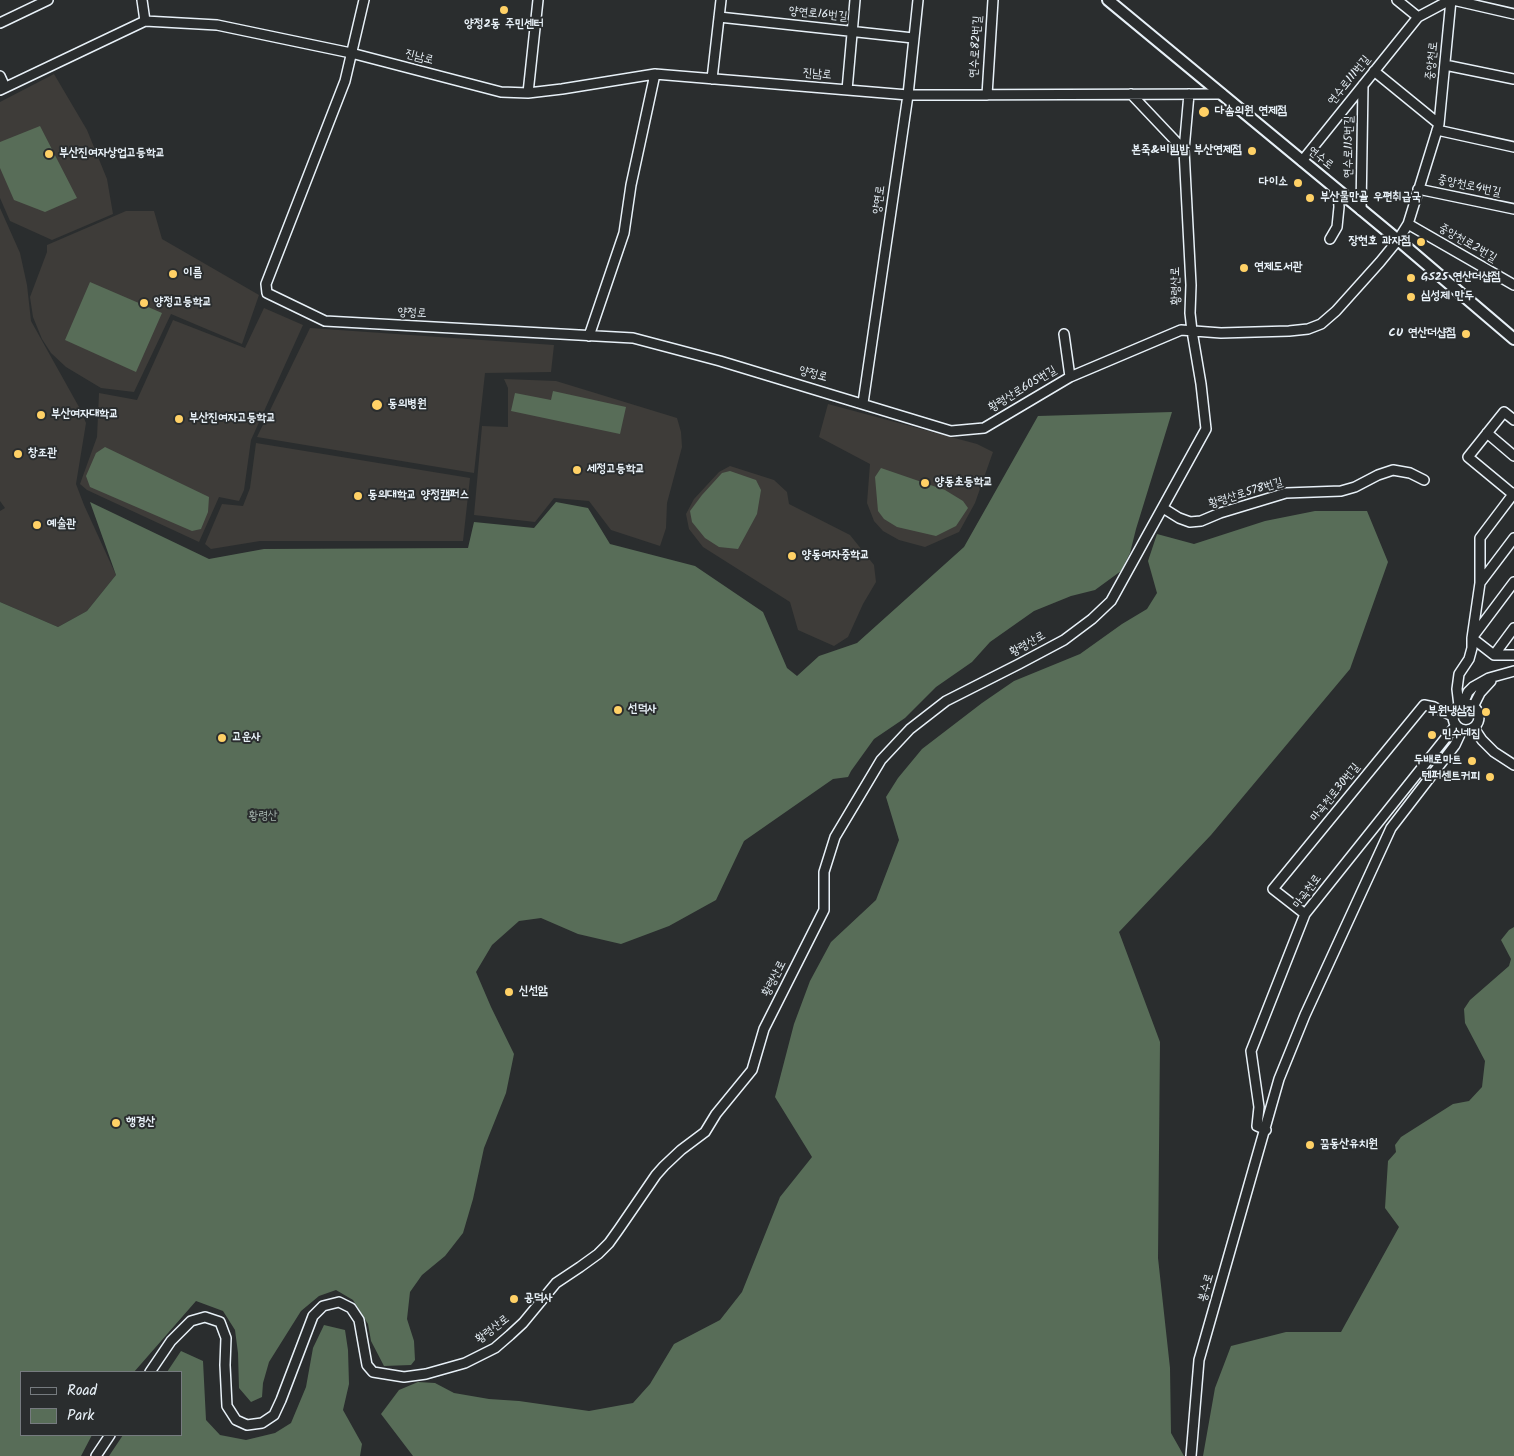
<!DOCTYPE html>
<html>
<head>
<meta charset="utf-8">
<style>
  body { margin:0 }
  #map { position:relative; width:1514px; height:1456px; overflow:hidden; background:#2a2d2e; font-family:Kalam,sans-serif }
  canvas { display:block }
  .legend { position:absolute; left:20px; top:1371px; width:162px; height:65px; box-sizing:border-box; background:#2a2d2e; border:1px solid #767b7f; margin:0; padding:6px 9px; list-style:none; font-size:15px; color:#e8f1f8 }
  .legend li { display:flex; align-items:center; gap:10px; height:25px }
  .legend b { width:25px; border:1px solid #767b7f }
</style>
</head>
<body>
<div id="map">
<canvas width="1514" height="1456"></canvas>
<ul class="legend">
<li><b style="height:6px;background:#2a2d2e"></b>Road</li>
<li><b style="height:14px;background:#586d58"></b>Park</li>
</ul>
</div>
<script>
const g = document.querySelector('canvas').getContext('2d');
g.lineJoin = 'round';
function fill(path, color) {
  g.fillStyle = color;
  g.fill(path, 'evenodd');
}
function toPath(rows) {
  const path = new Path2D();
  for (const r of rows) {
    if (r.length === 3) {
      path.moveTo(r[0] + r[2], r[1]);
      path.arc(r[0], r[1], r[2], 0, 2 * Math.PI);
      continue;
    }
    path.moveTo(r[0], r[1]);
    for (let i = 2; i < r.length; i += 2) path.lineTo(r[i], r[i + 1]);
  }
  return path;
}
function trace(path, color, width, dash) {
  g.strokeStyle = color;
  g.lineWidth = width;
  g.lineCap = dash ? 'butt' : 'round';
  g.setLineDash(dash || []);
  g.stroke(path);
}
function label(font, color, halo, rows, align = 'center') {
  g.font = font + ' Kalam,"Poor Story",sans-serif';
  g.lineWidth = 4;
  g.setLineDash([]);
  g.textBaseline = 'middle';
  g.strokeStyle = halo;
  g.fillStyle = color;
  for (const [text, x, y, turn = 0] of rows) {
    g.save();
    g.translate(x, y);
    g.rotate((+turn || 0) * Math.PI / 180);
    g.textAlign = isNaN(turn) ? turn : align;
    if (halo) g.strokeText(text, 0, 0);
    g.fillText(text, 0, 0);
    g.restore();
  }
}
const built = toPath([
  [54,74,87,130,107,179,113,214,52,240,10,221,0,198,0,102],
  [0,208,20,253,27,285,31,321,79,407,86,423,76,484,84,505,116,575,87,611,58,627,0,602,0,511,5,508,0,501],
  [126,211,154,211,162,239,259,295,242,344,171,314,134,392,101,388,66,367,51,353,42,339,33,317,30,297,47,252,47,245],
  [264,308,303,325,251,440,244,490,239,501,219,497,199,542,87,490,80,484,97,437,99,393,137,400,173,320,245,348],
  [310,328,554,345,551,372,485,373,474,473,257,437],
  [504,379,556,381,677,418,681,432,682,447,667,503,666,528,660,546,611,530,589,501,554,498,535,522,474,515,482,426,508,427,508,388],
  [828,404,977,444,993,452,975,503,959,532,925,547,899,540,883,531,874,521,867,503,870,464,819,437],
  [256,443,470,478,463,541,260,541,211,549,205,544,222,504,243,506,250,488],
  [730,466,774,480,787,492,789,504,850,535,874,565,876,582,863,604,848,637,834,646,798,630,790,602,703,547,689,529,686,514,694,499,719,472]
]);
const green = toPath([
  [40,126,77,198,45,212,14,200,0,168,0,142],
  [90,282,162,313,136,372,65,340],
  [553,391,626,407,620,434,511,411,515,393,551,400],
  [1172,412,1136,529,1130,553,1121,571,1095,590,1071,596,1034,611,990,642,972,662,936,687,905,718,874,739,851,771,848,777,833,779,744,841,716,900,669,926,621,944,578,934,541,918,519,921,492,945,476,972,491,1007,514,1054,506,1093,484,1148,473,1199,463,1233,445,1256,422,1275,410,1292,407,1319,414,1341,415,1360,411,1365,384,1366,371,1341,368,1324,353,1300,336,1290,319,1296,301,1311,269,1362,263,1383,262,1397,251,1402,239,1388,238,1353,235,1330,223,1311,196,1301,134,1372,21,1372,21,1435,92,1435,81,1456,0,1456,0,602,58,627,87,611,116,575,90,502,209,559,264,549,468,548,474,522,534,528,556,502,588,508,610,544,695,566,763,612,787,668,797,676,819,656,857,643,964,547,1038,416],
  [105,447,209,497,208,512,201,529,192,531,90,487,86,476,96,453],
  [881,468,945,490,963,501,968,508,956,526,936,536,897,527,884,519,878,511,875,477],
  [730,471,756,480,761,490,757,514,738,549,719,547,705,538,692,522,690,511,702,495,722,473],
  [1315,511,1367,511,1388,562,1350,669,1211,835,1119,932,1160,1042,1158,1258,1170,1368,1171,1433,1184,1456,413,1456,381,1414,399,1390,418,1382,435,1383,454,1393,489,1399,519,1401,589,1411,633,1403,650,1384,674,1344,720,1320,742,1292,780,1197,812,1157,775,1097,794,1024,810,981,831,942,876,900,899,840,886,797,898,778,922,749,982,703,1014,681,1080,654,1122,624,1147,609,1157,593,1148,561,1157,534,1194,544,1265,521],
  [1514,927,1514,1456,1203,1456,1215,1388,1231,1346,1286,1332,1341,1332,1399,1227,1385,1208,1388,1161,1396,1152,1395,1145,1401,1137,1453,1104,1469,1101,1482,1087,1485,1061,1465,1023,1464,1009,1470,1000,1509,966,1511,959,1501,940,1509,930],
  [324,1325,345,1330,348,1350,349,1384,343,1410,362,1444,360,1456,109,1456,123,1435,181,1435,181,1372,167,1372,181,1351,203,1361,206,1420,220,1435,246,1440,275,1433,291,1423,306,1387,313,1348]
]);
const minor = toPath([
  [142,0,145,21],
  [364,0,345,81,266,284,267,293,325,321,633,338,720,361,951,431,984,428,1070,377,1181,330,1221,333,1289,331,1308,329,1321,324,1336,311,1380,262,1398,240,1408,224,1439,124,1451,0],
  [1397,0,1418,17],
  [1453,0,1514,14],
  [719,17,913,38],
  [0,23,48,0],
  [1445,65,1514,79],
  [1374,71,1439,124],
  [0,76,5,87],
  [712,79,721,0],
  [0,90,145,21,217,25,351,53,501,92,528,93,562,89,655,74,908,95,1222,94],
  [847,90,855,0],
  [528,93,538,0],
  [1131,94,1184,150],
  [987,95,993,0],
  [1437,130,1514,147],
  [1302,161,1418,17,1450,0],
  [1418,189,1514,209],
  [1361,210,1363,85],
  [1408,224,1514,285],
  [1330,239,1337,227,1339,207,1338,191],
  [1064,334,1070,377],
  [589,336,624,233,631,185,655,74],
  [863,403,908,95,918,0],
  [1514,420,1504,412,1468,457,1514,495],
  [1487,433,1514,456],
  [1163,508,1179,518,1190,522,1201,521,1220,513,1286,493,1341,491,1355,487,1378,475,1393,470,1410,473,1424,480],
  [1514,582,1472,638,1494,655,1514,655],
  [1480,583,1514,538],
  [1494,655,1514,628],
  [1466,717,13],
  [1463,704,1468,692,1473,687,1489,678,1514,671],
  [1459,706,1457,689,1459,674,1469,659,1472,648,1472,638,1480,583,1480,538,1514,493],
  [1473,707,1480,693,1491,681],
  [1474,728,1482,740,1494,752,1514,765],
  [1305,914,1273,889,1424,705,1434,707,1452,716],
  [1266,1130,1257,1126,1259,1107,1251,1051,1305,914,1456,725],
  [150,1372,171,1341,191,1321,205,1317,220,1322,226,1338,225,1365,227,1406,236,1420,247,1425,262,1423,274,1415,281,1400,313,1316,323,1306,339,1302,351,1308,359,1320,367,1365,373,1372,404,1377,426,1374,465,1363,495,1348,510,1335,523,1323,556,1283,580,1267,598,1254,609,1243,619,1229,656,1175,664,1166,681,1150,705,1132,716,1114,752,1070,764,1029,824,910,824,872,835,837,881,760,910,729,946,701,1019,664,1064,640,1092,619,1111,601,1206,429,1201,384,1192,331,1190,313,1191,285,1184,150,1189,94],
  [96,1456,110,1435],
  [1191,1456,1199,1360,1279,1079,1305,1015,1391,828,1455,745,1462,730]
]);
const major = toPath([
  [1108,0,1398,240,1514,339]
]);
const markers = [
  [504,10,5,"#ffd166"],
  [1204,112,6,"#ffd166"],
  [1252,151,5,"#ffd166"],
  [49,154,5,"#ffd166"],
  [1298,183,5,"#ffd166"],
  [1310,198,5,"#ffd166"],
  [1421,242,5,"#ffd166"],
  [1244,268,5,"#ffd166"],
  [173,274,5,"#ffd166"],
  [1411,278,5,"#ffd166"],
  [1411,297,5,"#ffd166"],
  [144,303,5,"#ffd166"],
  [1466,334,5,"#ffd166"],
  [377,405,6,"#ffd166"],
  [41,415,5,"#ffd166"],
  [179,419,5,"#ffd166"],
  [18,454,5,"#ffd166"],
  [577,470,5,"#ffd166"],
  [925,483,5,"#ffd166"],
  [358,496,5,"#ffd166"],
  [37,525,5,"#ffd166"],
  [792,556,5,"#ffd166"],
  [618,710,5,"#ffd166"],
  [1486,712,5,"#ffd166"],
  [1432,735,5,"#ffd166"],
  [222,738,5,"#ffd166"],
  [1472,761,5,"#ffd166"],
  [1490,777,5,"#ffd166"],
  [509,992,5,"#ffd166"],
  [116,1123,5,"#ffd166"],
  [1310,1145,5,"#ffd166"],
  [514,1299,5,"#ffd166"]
];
const streetNames = [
  ["양연로16번길",818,15,6],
  ["연수로82번길",977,47,-86],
  ["진남로",419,58,15],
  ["중앙천로",1433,61,-84],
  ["진남로",817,75,5],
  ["연수로111번길",1350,81,-51],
  ["연수로115번길",1350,147,-89],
  ["연수로",1320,159,39],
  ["중앙천로4번길",1469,187,12],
  ["양연로",880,200,-82],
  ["중앙천로2번길",1467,244,30],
  ["황령산로",1177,286,-91],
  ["양정로",412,314,3],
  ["양정로",813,375,16],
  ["황령산로605번길",1023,390,-31],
  ["황령산로578번길",1246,494,-17],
  ["황령산로",1028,645,-29],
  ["마곡천로30번길",1336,793,-51],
  ["마곡천로",1308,892,-53],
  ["황령산로",775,979,-63],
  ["봉수로",1207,1288,-74],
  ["황령산로",493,1330,-37]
];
const poiNames = [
  ["양정2동 주민센터",504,25,"center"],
  ["다솜의원 연제점",1215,112],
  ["본죽&비빔밥 부산연제점",1242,151,"right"],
  ["부산진여자상업고등학교",59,154],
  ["다이소",1288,183,"right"],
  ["부산물만골 우편취급국",1320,198],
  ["장현호 과자점",1411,242,"right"],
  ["연제도서관",1254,268],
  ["이름",183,274],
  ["GS25 연산더샵점",1421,278],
  ["심성제 만두",1421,297],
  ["양정고등학교",154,303],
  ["CU 연산더샵점",1456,334,"right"],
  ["동의병원",388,405],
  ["부산여자대학교",51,415],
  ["부산진여자고등학교",189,419],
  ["창조관",28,454],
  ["세정고등학교",587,470],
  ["양동초등학교",935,483],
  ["동의대학교 양정캠퍼스",368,496],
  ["예술관",47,525],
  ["양동여자중학교",802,556],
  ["선덕사",628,710],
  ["부원냉삼집",1476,712,"right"],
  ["민수네집",1442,735],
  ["고운사",232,738],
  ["두배로마트",1462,761,"right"],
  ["텐퍼센트커피",1480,777,"right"],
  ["신선암",519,992],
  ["행경산",126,1123],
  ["꿈동산유치원",1320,1145],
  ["공덕사",524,1299]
];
const parkNames = [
  ["황령산",263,817]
];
fill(built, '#3e3c39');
fill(green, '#586d58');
trace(minor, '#e8f1f8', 12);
trace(major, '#e8f1f8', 14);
trace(minor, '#2a2d2e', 9);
trace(major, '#2a2d2e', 10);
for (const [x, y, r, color] of markers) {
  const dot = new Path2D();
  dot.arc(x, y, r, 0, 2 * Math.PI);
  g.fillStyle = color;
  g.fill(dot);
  trace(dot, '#2a2d2e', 2);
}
label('12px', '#e8f1f8', '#2a2d2e', streetNames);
label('bold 12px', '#e8f1f8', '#2a2d2e', poiNames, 'left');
label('12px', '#a7b6b0', '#2a2d2e', parkNames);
</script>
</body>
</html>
